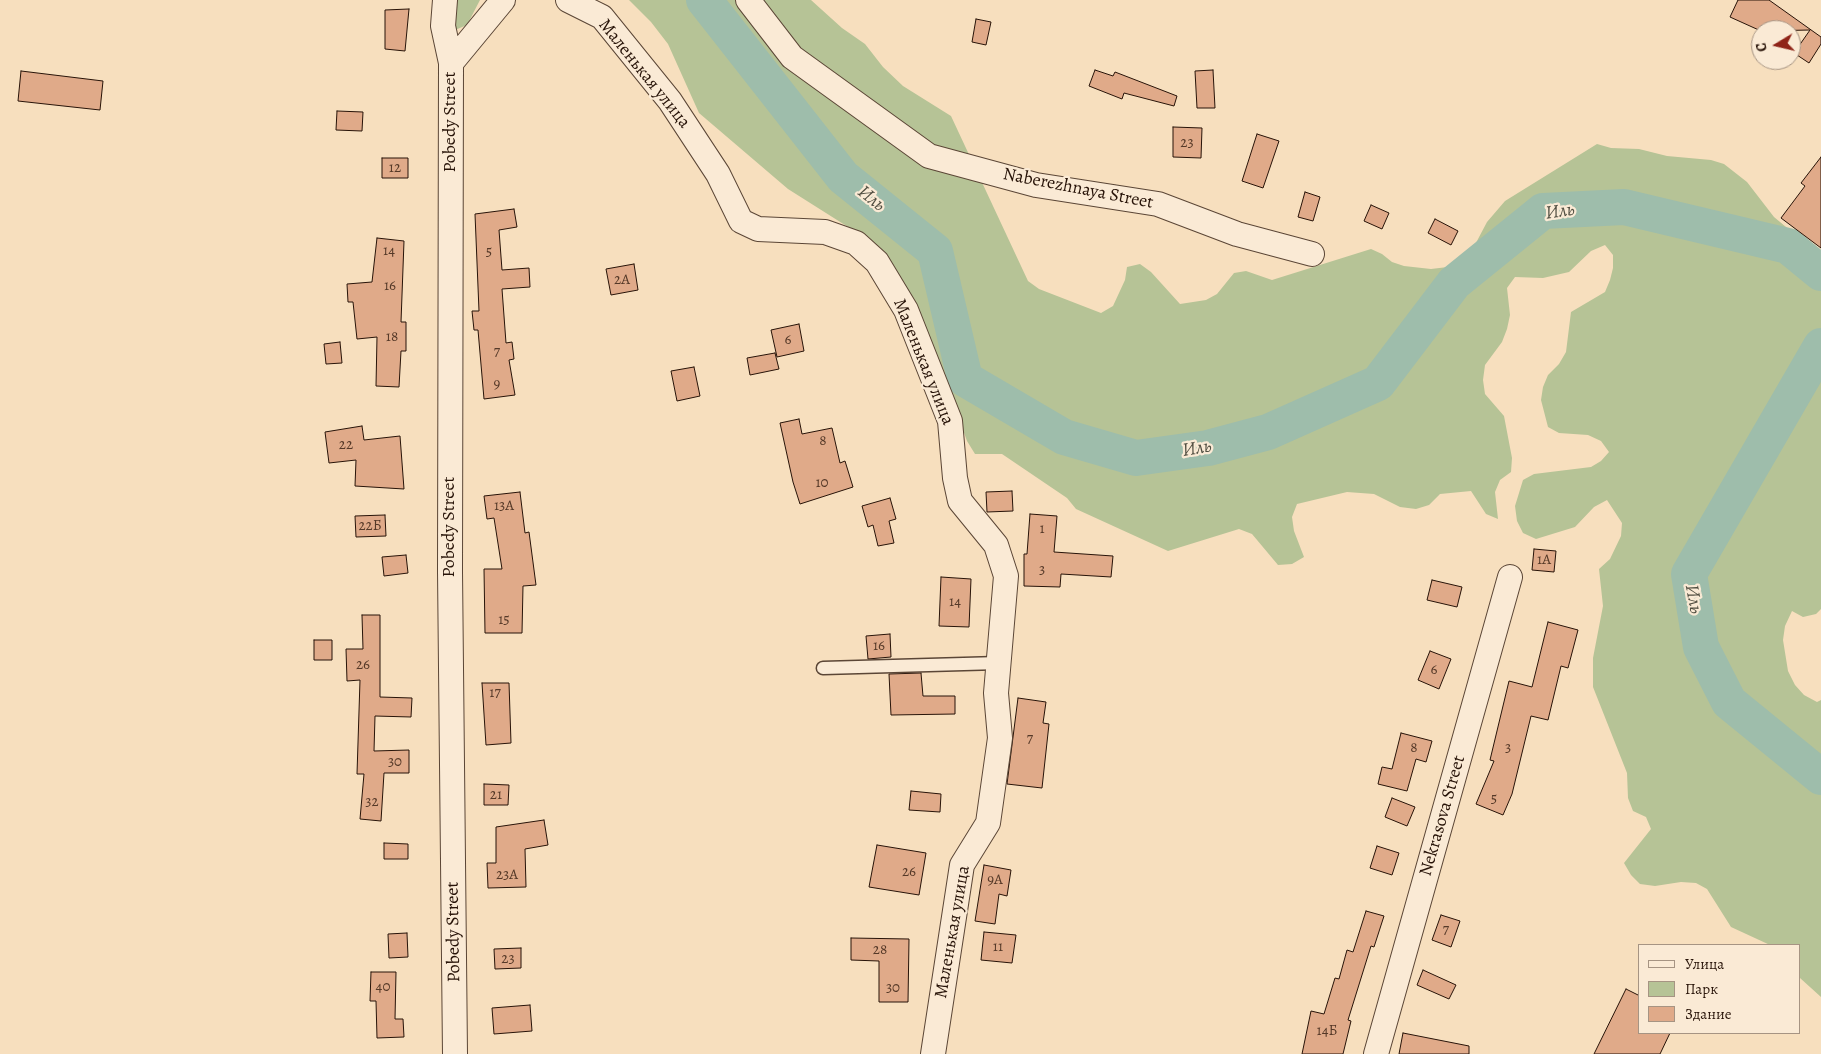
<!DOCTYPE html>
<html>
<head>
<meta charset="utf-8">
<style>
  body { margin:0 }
  #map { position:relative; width:1821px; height:1054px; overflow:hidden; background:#f7dfbe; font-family:Alegreya,serif }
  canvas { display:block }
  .legend { position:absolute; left:1638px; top:944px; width:162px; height:90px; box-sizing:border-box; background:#faead5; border:1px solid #a69483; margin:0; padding:6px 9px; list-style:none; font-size:15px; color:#271308 }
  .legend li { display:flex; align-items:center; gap:10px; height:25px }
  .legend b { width:25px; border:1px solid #a69483 }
  .north { position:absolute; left:1751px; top:20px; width:50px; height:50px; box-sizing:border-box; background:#faead5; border:1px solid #a69483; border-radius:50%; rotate:261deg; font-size:14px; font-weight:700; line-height:20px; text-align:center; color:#271308 }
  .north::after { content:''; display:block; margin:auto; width:18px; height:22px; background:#8f2418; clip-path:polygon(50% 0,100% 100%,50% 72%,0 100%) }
</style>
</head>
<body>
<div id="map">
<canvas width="1821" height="1054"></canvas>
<ul class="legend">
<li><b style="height:6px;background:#faead5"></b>Улица</li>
<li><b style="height:14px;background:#b6c396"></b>Парк</li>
<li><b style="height:14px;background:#e0aa89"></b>Здание</li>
</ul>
<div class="north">С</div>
</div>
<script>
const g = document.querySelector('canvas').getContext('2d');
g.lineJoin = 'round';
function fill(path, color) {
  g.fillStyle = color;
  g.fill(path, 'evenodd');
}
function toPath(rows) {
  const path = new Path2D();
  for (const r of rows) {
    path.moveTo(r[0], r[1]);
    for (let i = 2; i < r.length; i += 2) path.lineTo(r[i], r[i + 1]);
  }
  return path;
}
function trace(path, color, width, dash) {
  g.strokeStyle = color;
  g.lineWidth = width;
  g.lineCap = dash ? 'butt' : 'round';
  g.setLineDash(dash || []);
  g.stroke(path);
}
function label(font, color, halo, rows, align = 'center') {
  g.font = font + ' Alegreya,serif';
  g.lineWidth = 4.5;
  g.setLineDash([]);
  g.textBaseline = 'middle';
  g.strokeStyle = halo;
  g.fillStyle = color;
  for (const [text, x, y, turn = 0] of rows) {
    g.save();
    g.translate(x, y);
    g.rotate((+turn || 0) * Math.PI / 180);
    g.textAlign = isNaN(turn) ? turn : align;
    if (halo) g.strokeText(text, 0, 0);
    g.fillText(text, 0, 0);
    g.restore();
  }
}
const green = toPath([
  [455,0,480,0,467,25,455,30],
  [629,0,811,0,842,28,865,44,883,67,903,86,951,116,1028,281,1039,289,1101,313,1113,306,1125,280,1127,267,1140,264,1151,272,1180,304,1206,300,1217,294,1234,273,1246,271,1272,280,1371,249,1382,254,1392,262,1404,266,1431,269,1456,266,1468,258,1487,222,1505,201,1597,144,1611,148,1639,149,1667,156,1711,160,1724,164,1747,182,1774,217,1821,256,1821,609,1816,614,1803,617,1792,611,1785,626,1783,640,1788,671,1795,685,1804,695,1817,702,1821,700,1821,997,1800,978,1800,945,1770,945,1731,927,1707,889,1696,883,1681,882,1655,886,1640,884,1631,875,1624,863,1651,829,1646,817,1633,811,1628,798,1627,773,1593,687,1593,658,1603,606,1599,569,1610,559,1621,536,1622,523,1607,500,1594,507,1575,527,1536,539,1523,533,1517,521,1515,506,1523,480,1534,474,1591,467,1601,461,1609,452,1601,441,1588,435,1559,433,1548,427,1541,400,1543,387,1548,375,1559,364,1566,352,1571,312,1605,292,1610,280,1613,268,1613,255,1605,245,1591,251,1569,272,1543,278,1515,277,1507,288,1510,315,1507,329,1502,342,1485,365,1483,380,1485,394,1504,416,1512,458,1511,472,1500,480,1495,492,1498,519,1486,514,1471,491,1440,494,1429,505,1416,509,1400,507,1374,494,1347,492,1297,504,1292,517,1294,531,1304,557,1292,564,1278,565,1252,534,1239,529,1168,551,1076,509,1067,498,1002,454,975,454,967,441,933,346,875,244,788,189,699,113,668,44,651,22]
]);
const river = toPath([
  [704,0,843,177,935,251,965,379,1064,437,1136,458,1208,448,1268,432,1378,383,1454,283,1543,211,1624,207,1788,246,1821,273],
  [1821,346,1689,574,1701,647,1729,702,1821,777]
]);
const building = toPath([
  [1738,0,1769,0,1821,37,1821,44,1809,63,1794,53,1810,30,1761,31,1730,17,1738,0],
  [409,9,405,51,385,49,385,10,409,9],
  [976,19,991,22,986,45,972,42,976,19],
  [1095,70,1113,76,1115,72,1177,96,1174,106,1124,93,1122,99,1089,86,1095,70],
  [1213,70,1215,108,1197,108,1195,71,1213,70],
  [21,71,103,81,100,110,18,101,21,71],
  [337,111,363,112,362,131,336,130,337,111],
  [1173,127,1202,128,1201,158,1173,157,1173,127],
  [1257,134,1279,141,1263,188,1242,181,1257,134],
  [1821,157,1821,248,1781,218,1805,186,1801,183,1821,157],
  [382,158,408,158,408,178,382,178,382,158],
  [1305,192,1320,197,1313,221,1298,217,1305,192],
  [1371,205,1389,213,1382,229,1364,221,1371,205],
  [514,209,517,227,499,230,502,270,529,268,530,287,502,289,506,343,512,342,514,359,509,360,515,395,484,399,478,330,474,330,472,311,479,311,475,214,514,209],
  [1435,219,1458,231,1451,245,1428,233,1435,219],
  [377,238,404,241,401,322,406,322,406,351,401,351,399,387,376,386,377,337,357,339,353,302,348,302,347,284,372,282,377,238],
  [634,264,638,290,611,295,606,269,634,264],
  [799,324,804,351,777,357,771,330,799,324],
  [340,342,342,363,326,364,324,344,340,342],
  [775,353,779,369,750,375,747,358,775,353],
  [694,367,700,396,677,401,671,371,694,367],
  [799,419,802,434,832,428,840,463,845,461,853,487,800,504,793,482,780,423,799,419],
  [362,426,364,440,400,436,404,489,355,486,356,460,329,463,325,432,362,426],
  [1012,491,1013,511,987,512,986,492,1012,491],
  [520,492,525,533,529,532,536,585,523,586,522,633,485,633,484,569,502,569,494,518,487,519,484,496,520,492],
  [890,498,896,519,889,521,894,543,878,546,873,525,868,527,862,506,890,498],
  [1030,514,1057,516,1054,552,1113,556,1111,577,1061,574,1060,587,1024,586,1024,554,1027,554,1030,514],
  [385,515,386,536,356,537,355,516,385,515],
  [1534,549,1556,551,1554,572,1532,570,1534,549],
  [406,555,408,573,384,576,382,557,406,555],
  [941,577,971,579,969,627,939,626,941,577],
  [1432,580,1462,587,1457,607,1427,600,1432,580],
  [362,615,380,615,380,697,412,698,411,717,375,716,374,751,409,750,409,773,384,773,381,821,360,819,364,774,357,774,360,680,347,681,346,649,363,649,362,615],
  [1548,622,1578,630,1568,668,1561,666,1548,720,1531,716,1512,794,1503,815,1476,804,1494,761,1490,760,1509,681,1532,687,1548,622],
  [890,634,891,657,868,659,866,636,890,634],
  [314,640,332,640,332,660,314,660,314,640],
  [1430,651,1451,659,1439,689,1418,680,1430,651],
  [921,673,923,696,955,696,955,714,891,715,889,674,921,673],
  [482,683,509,683,511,743,486,745,482,683],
  [1018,698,1046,702,1043,723,1049,724,1042,788,1007,784,1018,698],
  [1401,733,1432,741,1426,762,1416,759,1407,791,1378,784,1382,767,1392,769,1401,733],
  [484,784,509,785,508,805,484,805,484,784],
  [911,791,941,794,940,812,909,810,911,791],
  [1392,798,1415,807,1407,826,1385,817,1392,798],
  [544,820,548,845,525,849,526,887,488,888,487,863,496,863,496,827,544,820],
  [384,843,408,844,408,859,384,859,384,843],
  [877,845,926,853,919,895,869,887,877,845],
  [1377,846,1399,853,1392,875,1370,868,1377,846],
  [984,865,1011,870,1007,896,999,894,995,924,975,921,984,865],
  [1366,911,1384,916,1374,947,1371,946,1348,1020,1351,1021,1343,1054,1302,1054,1311,1011,1324,1014,1335,978,1339,979,1347,950,1353,952,1366,911],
  [1441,915,1460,921,1451,947,1432,940,1441,915],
  [984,932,1016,935,1012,963,981,960,984,932],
  [407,933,408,957,389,958,388,934,407,933],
  [851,938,909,939,908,1002,879,1002,879,961,851,960,851,938],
  [521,948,521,968,495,969,494,949,521,948],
  [1423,970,1456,985,1449,999,1417,985,1423,970],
  [371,972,396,972,395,1019,403,1019,404,1037,377,1038,376,1001,370,1001,371,972],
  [1626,989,1640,996,1640,1033,1670,1033,1660,1054,1594,1054,1626,989],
  [530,1005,532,1031,494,1034,492,1008,530,1005],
  [1403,1033,1469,1046,1469,1054,1399,1054,1403,1033]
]);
const service = toPath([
  [823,668,999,663]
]);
const minor = toPath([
  [445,0,443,26,451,63,450,571,455,1054],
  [568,0,602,17,670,101,718,174,741,221,758,229,825,232,856,243,877,262,906,310,950,421,955,478,960,501,996,545,1006,576,996,693,1000,738,988,823,962,865,933,1054],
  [748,0,792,57,929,156,1036,185,1158,204,1237,234,1312,254],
  [451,63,503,0],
  [1376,1054,1510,577]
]);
const numberNames = [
  ["23",1187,143],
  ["12",395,168],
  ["14",389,251],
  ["5",489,252],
  ["2А",622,280],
  ["16",390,286],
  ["18",392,337],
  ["6",788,340],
  ["7",497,352],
  ["9",497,384],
  ["8",823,441],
  ["22",346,445],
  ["10",822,483],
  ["13А",504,506],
  ["22Б",370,526],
  ["1",1042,529],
  ["1А",1544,560],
  ["3",1042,570],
  ["14",955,602],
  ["15",504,620],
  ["16",879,646],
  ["26",363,665],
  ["6",1434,670],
  ["17",495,693],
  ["7",1030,739],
  ["8",1414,748],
  ["3",1508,748],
  ["30",395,762],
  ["21",496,795],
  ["5",1494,799],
  ["32",372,802],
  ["26",909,872],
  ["23А",507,875],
  ["9А",995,880],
  ["7",1446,930],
  ["11",998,947],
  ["28",880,950],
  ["23",508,959],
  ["40",383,987],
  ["30",893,988],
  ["14Б",1327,1031]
];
const streetNames = [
  ["Маленькая улица",644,74,51],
  ["Pobedy Street",451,122,-90],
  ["Naberezhnaya Street",1078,189,11],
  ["Маленькая улица",923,362,68],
  ["Pobedy Street",450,527,-90],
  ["Nekrasova Street",1443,816,-74],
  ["Pobedy Street",454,932,-91],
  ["Маленькая улица",953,932,-80]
];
const waterNames = [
  ["Иль",871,199,39],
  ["Иль",1560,212,-8],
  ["Иль",1197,449,-9],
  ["Иль",1693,599,80]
];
fill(green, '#b6c396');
trace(river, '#9ebdab', 36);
fill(building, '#e0aa89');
trace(building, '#271308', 1);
trace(service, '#5b4636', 15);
trace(minor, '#5b4636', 26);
trace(service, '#faead5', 12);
trace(minor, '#faead5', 24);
label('15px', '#553928', null, numberNames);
label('18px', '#271308', '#faead5', streetNames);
label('italic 19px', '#514e41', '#faead5', waterNames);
</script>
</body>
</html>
